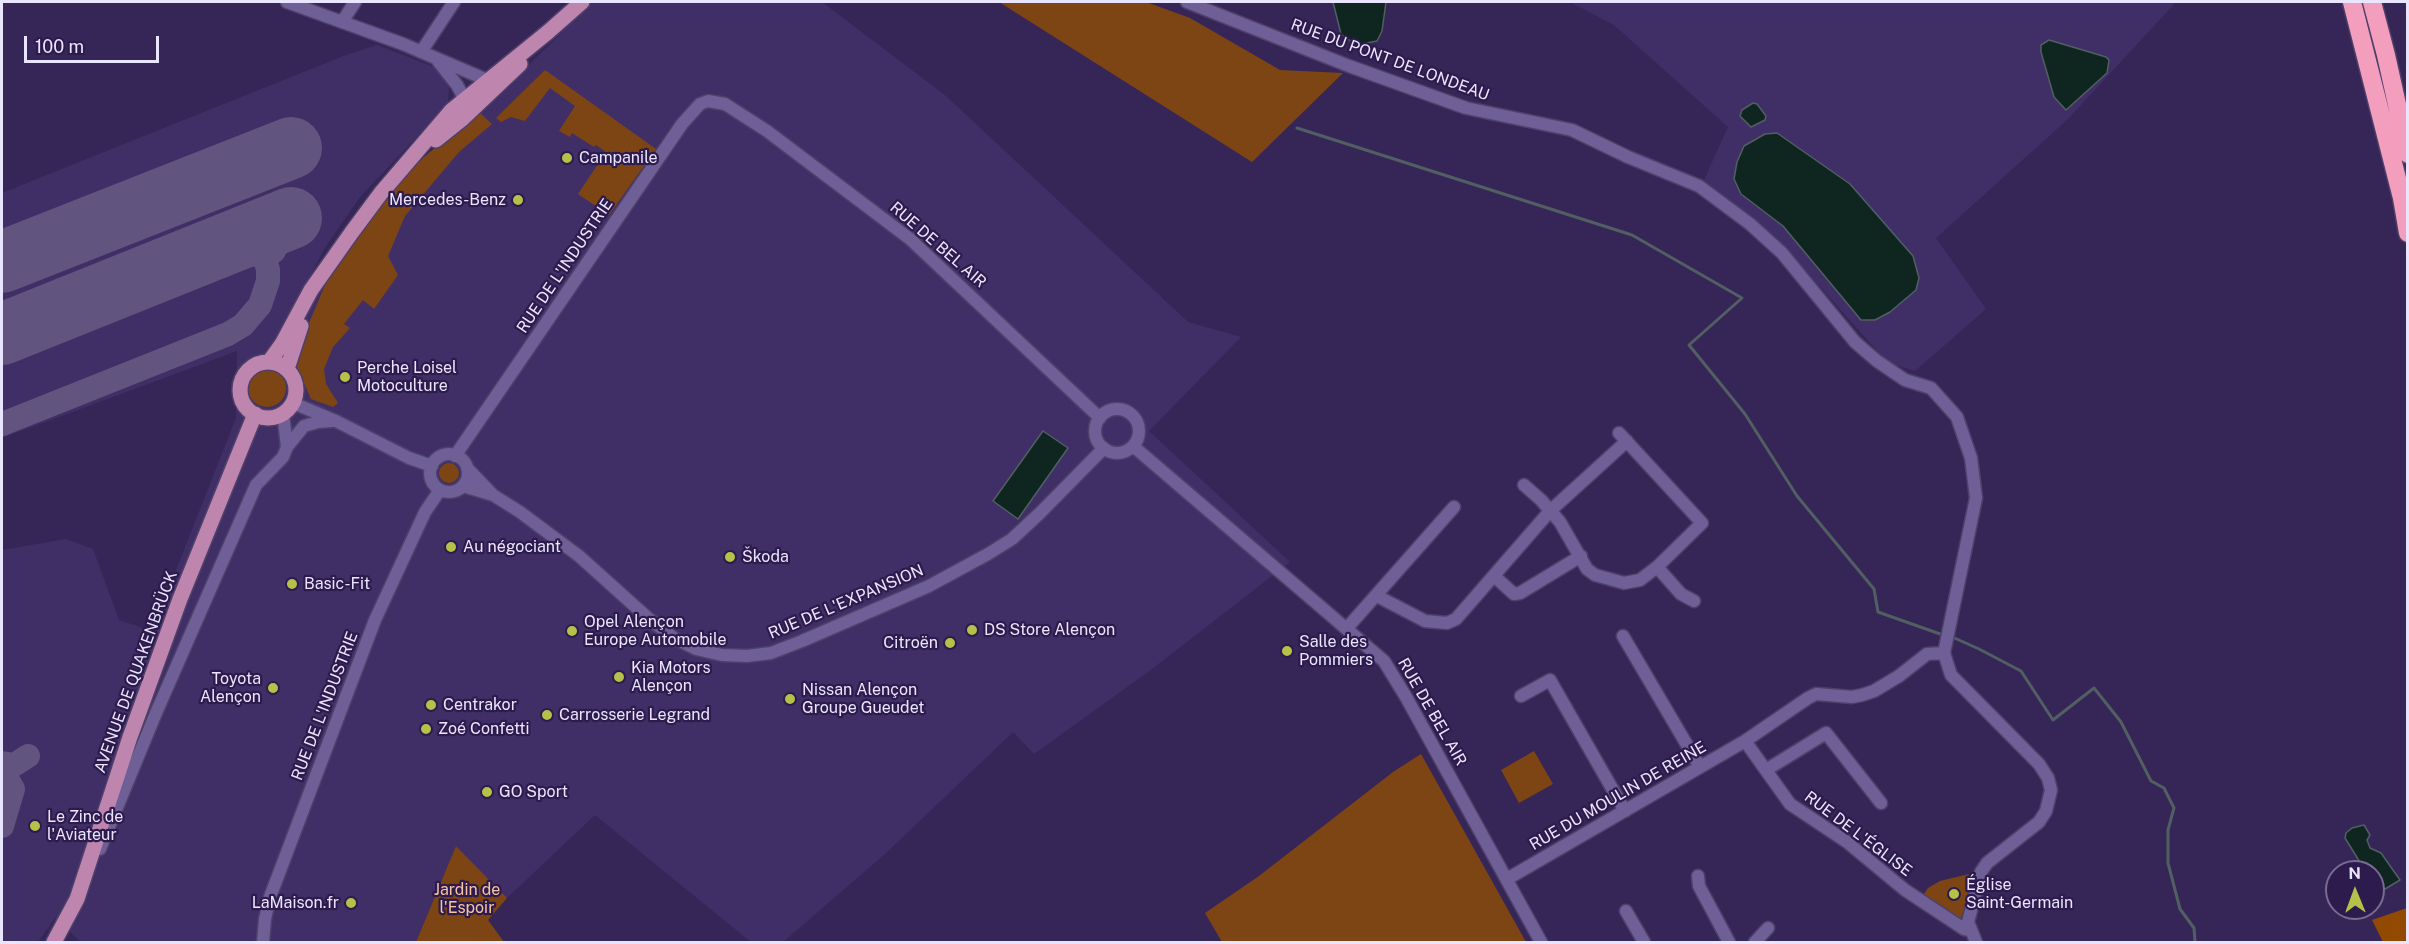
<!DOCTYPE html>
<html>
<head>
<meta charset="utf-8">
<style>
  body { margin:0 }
  #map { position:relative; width:2409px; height:944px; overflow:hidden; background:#362657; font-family:"Public Sans",sans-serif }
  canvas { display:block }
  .frame { position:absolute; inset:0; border:3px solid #eae5fe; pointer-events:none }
  .north { position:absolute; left:2325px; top:860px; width:60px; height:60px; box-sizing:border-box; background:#2c1b4c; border:2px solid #786c93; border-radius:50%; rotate:359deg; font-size:16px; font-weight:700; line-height:24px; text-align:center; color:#eae5fe }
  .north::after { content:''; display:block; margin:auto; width:21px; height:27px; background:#b4c24a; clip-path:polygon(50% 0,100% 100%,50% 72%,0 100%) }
  .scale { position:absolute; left:24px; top:36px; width:135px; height:27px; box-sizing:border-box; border:3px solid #eae5fe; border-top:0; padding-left:8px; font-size:18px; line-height:21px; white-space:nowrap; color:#eae5fe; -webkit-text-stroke:4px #2c1b4c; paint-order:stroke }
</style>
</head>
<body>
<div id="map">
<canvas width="2409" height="944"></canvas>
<div class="frame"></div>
<div class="north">N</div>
<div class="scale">100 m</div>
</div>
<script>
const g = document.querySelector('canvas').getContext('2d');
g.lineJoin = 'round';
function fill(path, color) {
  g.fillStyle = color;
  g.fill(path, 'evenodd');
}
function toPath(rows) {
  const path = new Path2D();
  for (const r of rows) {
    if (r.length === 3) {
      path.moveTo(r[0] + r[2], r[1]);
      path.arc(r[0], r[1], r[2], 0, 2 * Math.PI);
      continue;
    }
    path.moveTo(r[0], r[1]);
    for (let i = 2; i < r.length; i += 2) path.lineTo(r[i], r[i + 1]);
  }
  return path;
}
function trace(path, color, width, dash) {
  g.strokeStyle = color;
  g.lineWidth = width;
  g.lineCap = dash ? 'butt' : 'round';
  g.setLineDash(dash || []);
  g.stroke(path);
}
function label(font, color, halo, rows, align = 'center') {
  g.font = font + ' "Public Sans",sans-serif';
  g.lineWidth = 4.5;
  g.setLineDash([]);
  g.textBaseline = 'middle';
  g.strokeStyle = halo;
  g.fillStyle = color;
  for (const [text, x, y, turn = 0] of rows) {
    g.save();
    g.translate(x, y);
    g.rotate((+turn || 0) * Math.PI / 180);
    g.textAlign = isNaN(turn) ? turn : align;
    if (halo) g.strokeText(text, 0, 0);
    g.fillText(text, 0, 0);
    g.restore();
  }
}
const built = toPath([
  [592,2,822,2,946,96,1188,322,1241,337,1149,431,1290,562,1152,669,1034,754,1013,732,885,854,783,942,751,942,595,815,507,898,456,846,416,942,81,942,55,918,38,942,2,942,2,550,66,539,93,549,119,620,152,631,236,418,237,351,2,438,2,193,346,55,377,45,434,67,444,77,449,88,448,104,360,197,324,249,288,321,410,169,508,86],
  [1570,2,2176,2,2068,119,1936,238,1986,309,1915,371,1887,362,1781,243,1704,180,1728,127,1614,25]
]);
const green = toPath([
  [999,2,1146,2,1190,18,1280,70,1343,73,1252,162],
  [545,70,656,149,609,215,578,194,606,152,596,145,594,147,572,133,570,137,559,131,575,106,550,88,525,121,511,117,501,122,496,118],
  [478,111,492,124,459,152,405,216,388,256,398,275,374,309,363,300,344,324,350,328,333,347,324,369,326,384,338,403,333,407,311,399,295,362,298,349,326,283,356,235,410,169],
  [267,388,19],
  [449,473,10],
  [1534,751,1553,784,1519,803,1501,770],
  [1421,754,1526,942,1222,942,1205,913,1259,876,1393,772],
  [456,846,507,898,488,920,504,942,416,942],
  [1969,874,1972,879,1972,886,1961,918,1957,920,1925,898,1924,894,1928,888,1940,881]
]);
const forest = toPath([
  [2407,908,2407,942,2383,942,2372,920]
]);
const water = toPath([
  [1333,2,1386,2,1382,31,1377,41,1361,44,1352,42,1341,34,1333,2],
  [2049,40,2106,57,2109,60,2107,73,2066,110,2054,97,2041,52,2041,45,2049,40],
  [1753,103,1757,104,1766,116,1765,120,1751,127,1740,116,1742,110,1753,103],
  [1777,133,1850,184,1913,256,1919,278,1916,290,1890,312,1875,320,1861,320,1783,226,1741,194,1734,179,1737,162,1744,146,1765,134,1777,133],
  [1043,431,1068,448,1018,519,993,501,1043,431],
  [2364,825,2370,835,2367,840,2370,848,2381,853,2400,880,2385,889,2374,883,2373,872,2366,872,2345,838,2346,833,2352,828,2364,825]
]);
const stream = toPath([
  [1297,128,1632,235,1742,298,1689,345,1745,414,1797,496,1874,589,1878,612,1943,635],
  [1950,636,1979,649,2021,671,2053,720,2094,688,2121,722,2151,781,2164,788,2174,808,2168,830,2168,863,2180,909,2194,928,2195,942]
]);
const taxiway = toPath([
  [227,244,237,244,256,255,267,256,274,251,279,241,280,228,274,226],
  [2,424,228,334,243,325,260,305,268,281,268,270,259,232],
  [2,763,14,765,28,756],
  [2,770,13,789,2,826]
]);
const runway = toPath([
  [2,262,291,148],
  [2,334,291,218]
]);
const minor = toPath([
  [287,2,403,44,487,80],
  [1187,2,1349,66,1466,108,1572,130,1628,157,1699,186,1750,224,1782,253,1855,342,1877,361,1905,380,1931,388,1957,417,1971,458,1976,498,1944,653,1951,675,2039,764,2048,778,2051,790,2046,811,2039,822,1987,863,1981,872,1968,922,1976,942],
  [342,22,355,2],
  [421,52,454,2],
  [438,61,457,85,465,100],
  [293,403,336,421,409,458,432,466],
  [1117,431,22],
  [1133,446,1384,661,1406,697,1541,942],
  [287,447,304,426,318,422,332,421],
  [449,473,19],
  [455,456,682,124,700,104,708,101,725,104,767,131,910,239,1100,418],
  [467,468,492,494],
  [1524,485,1541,500,1560,522,1587,569,1595,575,1624,583,1640,580,1657,567,1702,523,1619,433],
  [463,486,493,495,520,512,579,556,648,618,674,638,696,649,722,655,747,656,771,653,802,641,929,586,988,554,1012,539,1040,513,1104,448],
  [1657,567,1681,594,1694,601],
  [1494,576,1514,594,1520,593,1581,556],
  [1377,596,1425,621,1447,623,1456,619,1550,511,1627,441],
  [1347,628,1454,507],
  [1623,636,1700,767],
  [1521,696,1550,680,1625,811],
  [1745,741,1790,804,1847,842,1905,890,1964,929,1970,930],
  [1766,770,1826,733,1881,803],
  [100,849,156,713,256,485,283,457,287,447,283,413],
  [1698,876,1699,886,1729,942],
  [1507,879,1745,741,1808,698,1816,694,1852,697,1862,695,1874,691,1899,676,1927,654,1944,653],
  [1626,911,1644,942],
  [263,942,265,919,270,897,375,620,425,512,440,490],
  [1755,942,1768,928]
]);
const major = toPath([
  [436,140,461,120,520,64],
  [269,362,282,344,311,290,352,232,381,193,452,110,548,32,582,2],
  [268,390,28],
  [287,369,301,326],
  [54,942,77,899,130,737,180,599,255,414]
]);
const highway = toPath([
  [2352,2,2402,198,2408,233],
  [2372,2,2386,55,2408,154]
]);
const markers = [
  [567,158,6,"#b4c24a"],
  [518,200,6,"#b4c24a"],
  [345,377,6,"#b4c24a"],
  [451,547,6,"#b4c24a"],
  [730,557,6,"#b4c24a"],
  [292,584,6,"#b4c24a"],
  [972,630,6,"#b4c24a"],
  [572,631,6,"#b4c24a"],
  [950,643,6,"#b4c24a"],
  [1287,651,6,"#b4c24a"],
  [619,677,6,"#b4c24a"],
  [273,688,6,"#b4c24a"],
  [790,699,6,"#b4c24a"],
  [431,705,6,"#b4c24a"],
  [547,715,6,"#b4c24a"],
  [426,729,6,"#b4c24a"],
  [487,792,6,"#b4c24a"],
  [35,826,6,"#b4c24a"],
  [1954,894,6,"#b4c24a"],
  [351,903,6,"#b4c24a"]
];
const streetNames = [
  ["RUE DU PONT DE LONDEAU",1390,60,20],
  ["RUE DE BEL AIR",938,245,41],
  ["RUE DE L'INDUSTRIE",565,266,-56],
  ["RUE DE L'EXPANSION",846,602,-23],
  ["AVENUE DE QUAKENBRÜCK",136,672,-70],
  ["RUE DE L'INDUSTRIE",325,706,-69],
  ["RUE DE BEL AIR",1432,712,60],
  ["RUE DU MOULIN DE REINE",1618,796,-30],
  ["RUE DE L'ÉGLISE",1858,834,37]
];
const poiNames = [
  ["Campanile",579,158],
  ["Mercedes-Benz",506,200,"right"],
  ["Perche Loisel",357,368],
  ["Motoculture",357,386],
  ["Au négociant",463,547],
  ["Škoda",742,557],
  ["Basic-Fit",304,584],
  ["Opel Alençon",584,622],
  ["Europe Automobile",584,640],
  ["DS Store Alençon",984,630],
  ["Salle des",1299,642],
  ["Pommiers",1299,660],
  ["Citroën",938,643,"right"],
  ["Kia Motors",631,668],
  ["Alençon",631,686],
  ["Toyota",261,679,"right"],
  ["Alençon",261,697,"right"],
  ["Nissan Alençon",802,690],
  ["Groupe Gueudet",802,708],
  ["Centrakor",443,705],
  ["Carrosserie Legrand",559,715],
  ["Zoé Confetti",438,729],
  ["GO Sport",499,792],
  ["Le Zinc de",47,817],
  ["l'Aviateur",47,835],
  ["Église",1966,885],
  ["Saint-Germain",1966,903],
  ["LaMaison.fr",339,903,"right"]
];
const parkNames = [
  ["Jardin de",467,890],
  ["l'Espoir",467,908]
];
fill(built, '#402f66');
fill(green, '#7e4514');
fill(forest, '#924a00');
fill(water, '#0f2520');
trace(water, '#515f63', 1.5);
trace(stream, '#515f63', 3);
trace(taxiway, '#61547f', 24);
trace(runway, '#61547f', 62);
trace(minor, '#4f406a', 15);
trace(major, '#4f406a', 18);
trace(highway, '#4f406a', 21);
trace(minor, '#6e5f96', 12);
trace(major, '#be85ae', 15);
trace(highway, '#f49ebe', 18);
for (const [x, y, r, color] of markers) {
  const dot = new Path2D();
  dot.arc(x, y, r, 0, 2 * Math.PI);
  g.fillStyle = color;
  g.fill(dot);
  trace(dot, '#2c1b4c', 2);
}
label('16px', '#eae5fe', '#2c1b4c', streetNames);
label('16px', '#eae5fe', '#2c1b4c', poiNames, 'left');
label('16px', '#f7c5a4', '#2c1b4c', parkNames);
</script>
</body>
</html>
